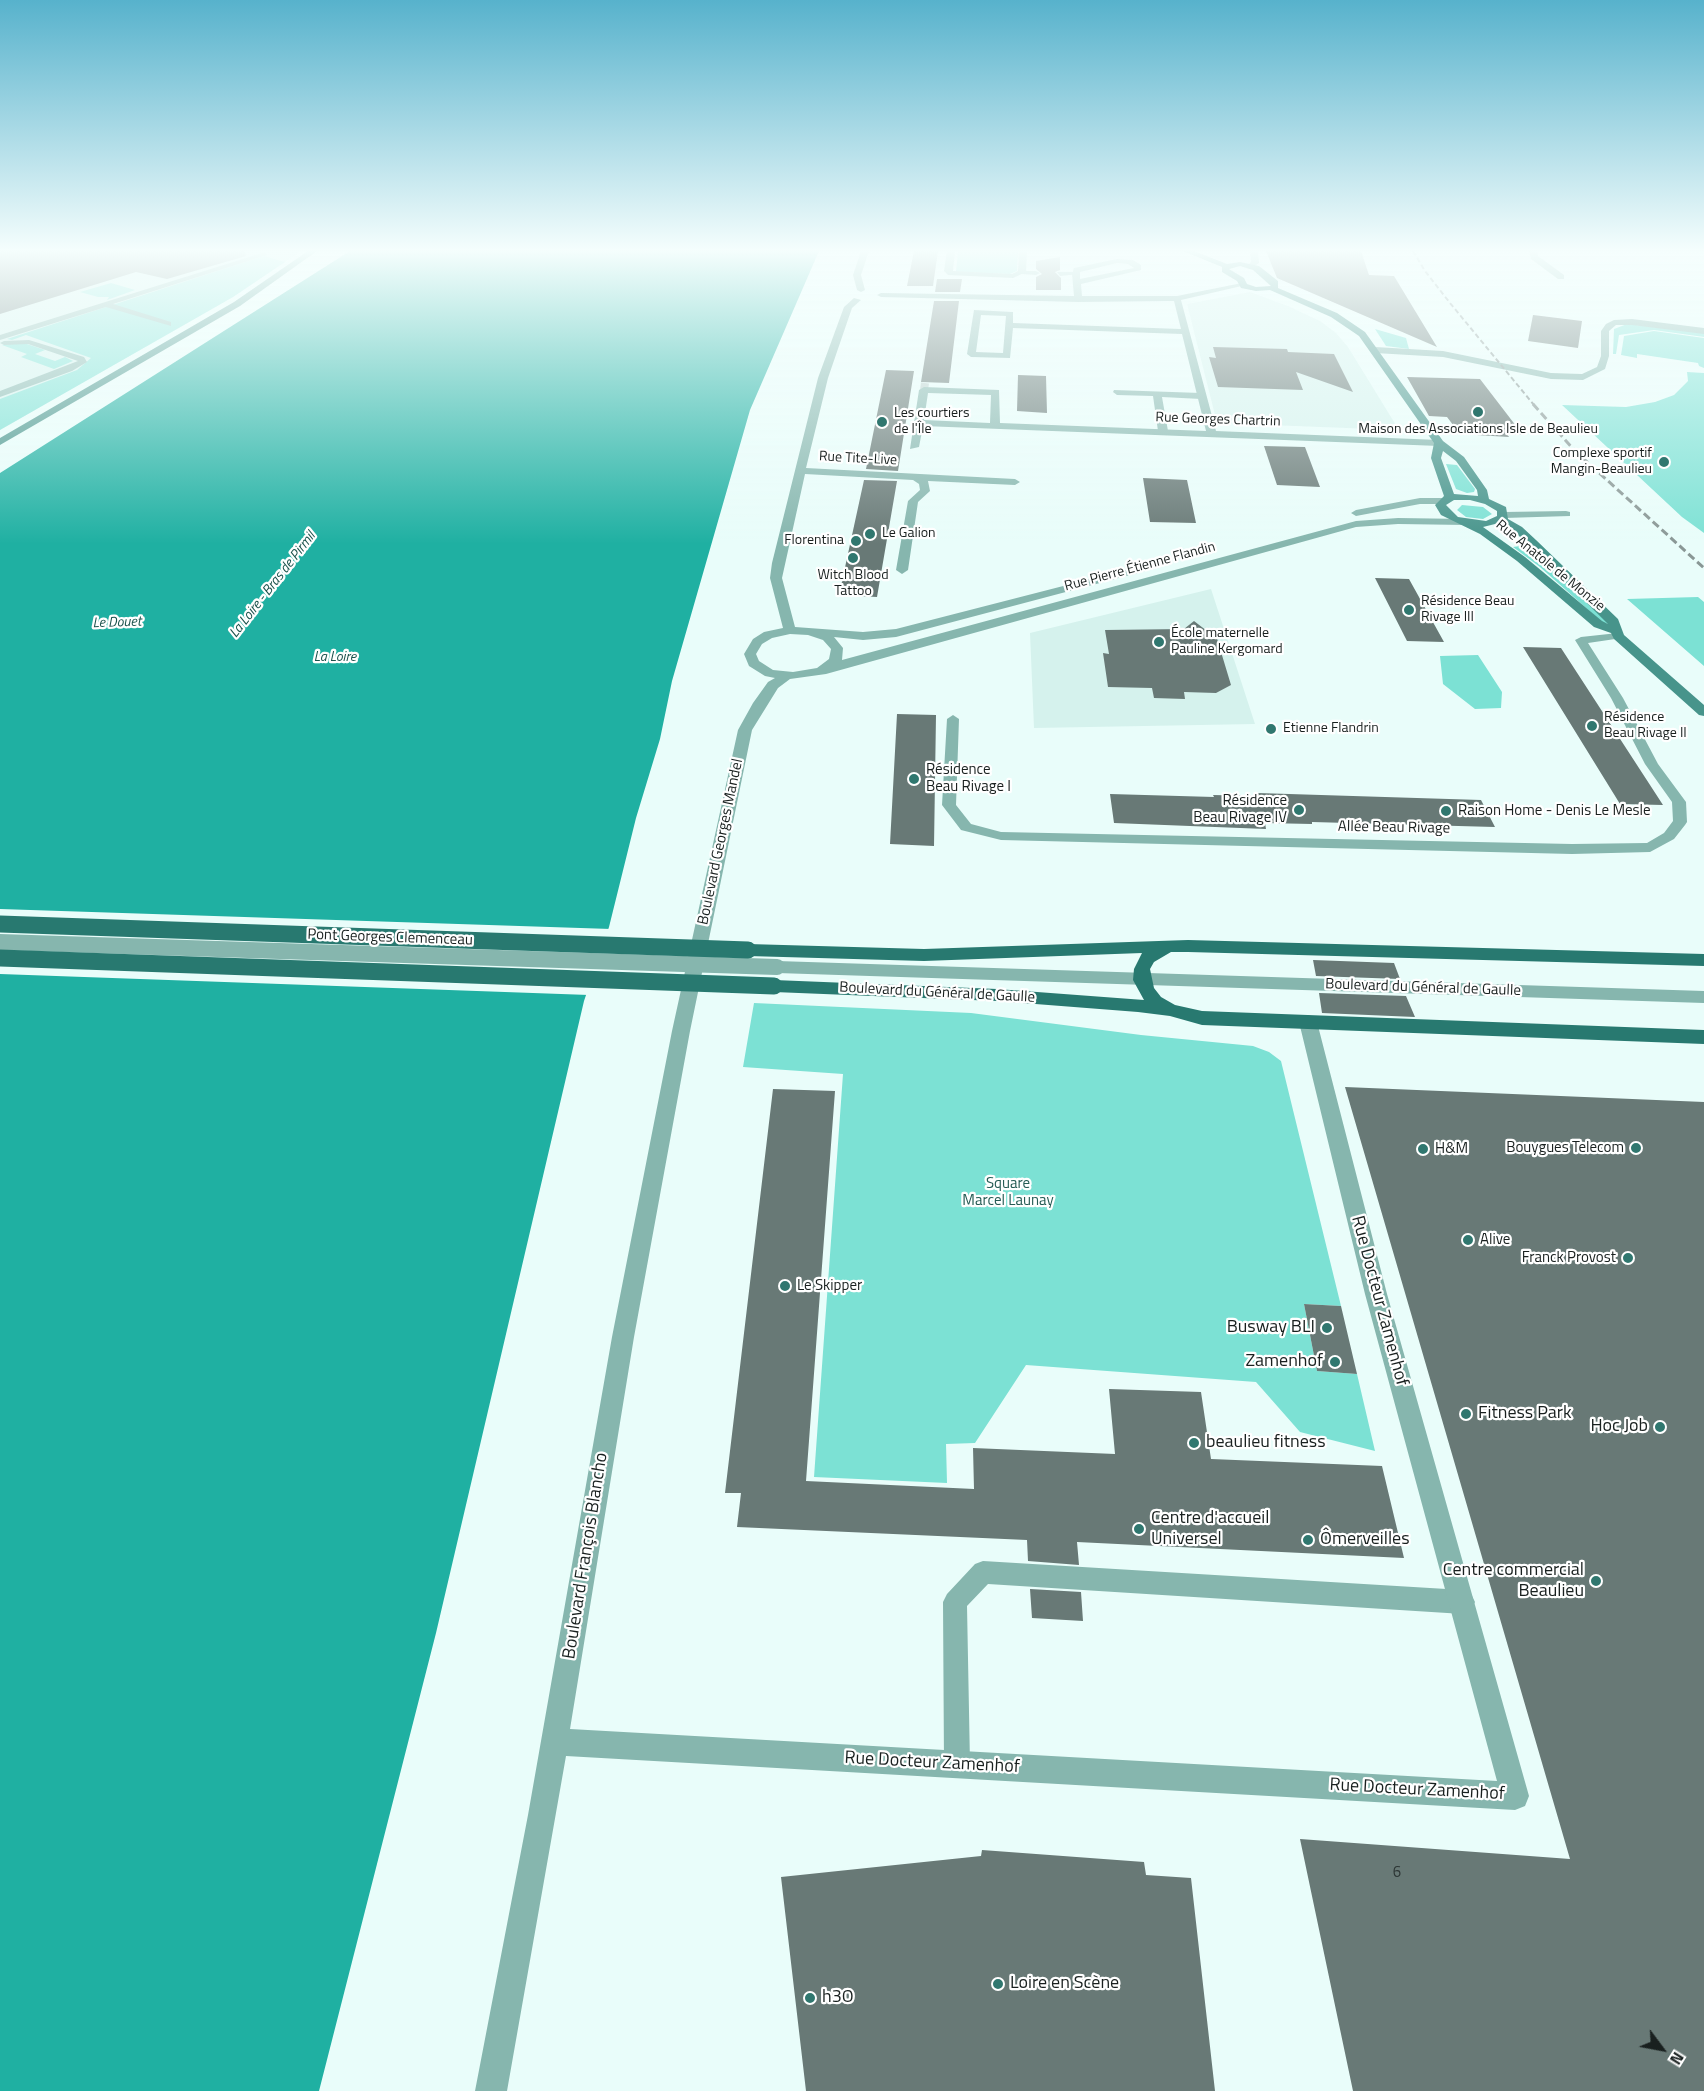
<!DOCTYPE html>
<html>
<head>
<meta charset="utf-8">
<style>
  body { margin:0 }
  #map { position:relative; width:1704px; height:2091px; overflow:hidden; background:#e9fdfa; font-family:"Titillium Web",sans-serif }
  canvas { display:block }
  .north { position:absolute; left:1632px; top:2019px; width:60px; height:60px; -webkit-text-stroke:4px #fff; paint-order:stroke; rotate:122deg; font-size:16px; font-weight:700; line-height:24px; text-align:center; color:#19201f }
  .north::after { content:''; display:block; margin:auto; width:21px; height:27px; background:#19201f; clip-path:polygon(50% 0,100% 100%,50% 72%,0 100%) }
</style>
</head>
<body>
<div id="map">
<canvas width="1704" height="2091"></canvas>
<div class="north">N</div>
</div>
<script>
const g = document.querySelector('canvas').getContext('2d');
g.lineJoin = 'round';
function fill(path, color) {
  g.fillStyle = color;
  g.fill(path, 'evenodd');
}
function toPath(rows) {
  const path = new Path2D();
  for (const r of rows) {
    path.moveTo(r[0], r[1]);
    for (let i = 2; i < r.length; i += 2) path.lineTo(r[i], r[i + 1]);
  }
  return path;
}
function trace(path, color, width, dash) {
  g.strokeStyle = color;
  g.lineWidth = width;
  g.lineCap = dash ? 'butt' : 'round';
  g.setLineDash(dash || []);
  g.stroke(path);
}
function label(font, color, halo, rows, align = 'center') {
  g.font = font + ' "Titillium Web",sans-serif';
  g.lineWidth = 4.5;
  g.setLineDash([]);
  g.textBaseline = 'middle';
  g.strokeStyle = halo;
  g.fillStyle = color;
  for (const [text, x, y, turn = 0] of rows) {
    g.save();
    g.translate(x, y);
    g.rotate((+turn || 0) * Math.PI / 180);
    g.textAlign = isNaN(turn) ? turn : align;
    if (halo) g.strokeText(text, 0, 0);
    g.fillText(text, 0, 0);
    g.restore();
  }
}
const built = toPath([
  [0,251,301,251,233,297,0,430],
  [1250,292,1288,306,1320,321,1336,333,1348,347,1399,430,1217,423,1187,304],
  [1211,589,1255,724,1034,728,1030,633]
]);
const green = toPath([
  [958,251,1018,251,1017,271,1010,274,956,272],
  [264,256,285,262,233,297,0,430,0,399,77,370,91,358,26,335,12,340,7,339],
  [111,283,135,290,107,300,109,297,98,297,80,292],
  [1627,324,1704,333,1704,337,1654,330,1619,335,1616,354,1613,354,1614,329],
  [1375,329,1406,338,1409,349,1386,346],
  [1654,331,1704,338,1704,368,1699,366,1698,363,1637,354,1637,358,1621,355,1624,336],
  [11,344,27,344,45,350,35,354,55,361,65,357,73,361,54,369,21,357,27,354,2,345],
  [1687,372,1704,373,1704,533,1682,517,1562,405,1626,407,1655,402,1674,395,1688,381],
  [1446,464,1457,465,1475,489,1474,492,1467,493,1456,489],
  [1462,505,1483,507,1492,514,1483,519,1466,517,1457,510],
  [1528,545,1540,556,1609,624,1603,623,1540,567,1513,547],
  [1698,597,1704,602,1704,666,1627,599],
  [1478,655,1502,692,1501,708,1475,709,1443,684,1440,656],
  [754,1003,971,1013,1141,1035,1253,1046,1269,1052,1281,1061,1341,1306,1304,1304,1317,1371,1357,1374,1375,1451,1300,1432,1256,1382,1026,1365,975,1443,946,1444,947,1483,814,1477,843,1074,743,1067]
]);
const water = toPath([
  [350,251,819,251,750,410,672,681,660,739,636,818,609,927,584,1001,436,1633,319,2091,0,2091,0,473]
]);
const pier = toPath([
  [0,909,611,929,589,995,0,974]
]);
const building = toPath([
  [0,251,245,251,246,256,167,279,136,272,0,314],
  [914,251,938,251,933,286,907,286],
  [1266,251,1361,251,1369,275,1394,276,1437,347,1277,278],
  [1060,257,1060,270,1055,272,1061,278,1061,290,1036,290,1036,277,1042,274,1036,269,1036,261],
  [937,279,962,279,960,292,935,292],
  [934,301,959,301,949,383,921,382],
  [1533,315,1582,321,1578,348,1528,341],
  [1213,347,1287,349,1288,352,1334,354,1353,392,1296,372,1303,390,1218,387,1209,357,1216,358],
  [886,370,914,371,898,471,866,469],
  [1018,375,1046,376,1047,413,1017,411],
  [1407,377,1480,379,1523,435,1507,434,1509,437,1460,434,1447,417,1429,416],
  [1264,446,1305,447,1320,487,1277,485],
  [1143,478,1187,480,1196,523,1150,522],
  [864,480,897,481,877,597,839,595],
  [1375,578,1409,579,1444,642,1407,641],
  [1194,621,1207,631,1215,632,1231,685,1216,693,1184,692,1185,699,1154,698,1152,688,1108,687,1103,653,1109,654,1105,630,1184,629],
  [1523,647,1561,648,1663,805,1620,804],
  [897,714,936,715,934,846,890,844],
  [1257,793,1481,800,1495,827,1312,822,1312,824,1265,823,1266,829,1114,823,1110,794,1214,797,1213,795,1257,796],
  [1313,960,1394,963,1400,979,1316,976],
  [1319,993,1406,996,1415,1017,1322,1013],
  [1345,1087,1704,1102,1704,2091,1353,2091,1300,1839,1570,1859],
  [773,1089,835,1091,806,1481,974,1489,973,1448,1115,1454,1109,1389,1201,1392,1211,1459,1382,1466,1404,1558,1077,1542,1079,1565,1028,1561,1027,1540,737,1527,741,1493,725,1493],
  [1304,1304,1341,1306,1357,1374,1317,1371],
  [1030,1589,1081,1592,1083,1621,1032,1618],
  [982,1850,1144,1862,1146,1875,1191,1878,1215,2091,806,2091,781,1877,981,1856]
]);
const streetTunnel = toPath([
  [924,390,925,383]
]);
const lane = toPath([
  [265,252,267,255,113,304,171,322,171,326,106,307,0,340,0,335,265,252],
  [1020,271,1036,271,1040,273,1036,275,1022,274,1020,271],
  [1057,272,1076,272,1080,274,1060,276,1057,272],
  [29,340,84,357,87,362,72,371,0,397,0,391,78,361,28,344,4,345,0,343,4,341,29,340],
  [1114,390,1201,393,1205,396,1201,399,1162,397,1168,431,1163,434,1158,431,1153,396,1117,395,1113,392,1114,390],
  [1566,511,1570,512,1570,516,1504,518,1499,515,1504,512,1566,511],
  [1618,633,1624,636,1622,638,1588,643,1623,698,1658,764,1686,802,1687,822,1685,825,1674,839,1650,852,1572,854,1001,840,961,830,942,805,947,719,953,715,959,719,956,805,971,824,1001,832,1572,844,1647,843,1664,833,1673,821,1672,802,1645,764,1611,698,1575,640,1581,637,1618,633],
  [777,961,1704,991,1704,1003,777,973,772,971,769,967,772,963,777,961],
  [983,1561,1463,1590,1471,1594,1475,1602,1471,1610,1463,1614,988,1584,967,1606,970,1764,966,1773,957,1777,948,1773,944,1764,943,1602,947,1594,975,1564,983,1561]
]);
const street = toPath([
  [861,251,869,251,861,275,865,290,861,292,857,290,853,275,861,251],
  [947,251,955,251,953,271,1012,274,1018,271,1019,251,1027,251,1026,272,1013,278,948,275,944,271,947,251],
  [1250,251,1258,251,1259,263,1251,268,1247,266,1251,262,1250,251],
  [1529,251,1537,251,1538,256,1564,275,1564,279,1558,279,1531,259,1529,251],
  [1117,259,1133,260,1141,265,1141,270,1081,284,1082,296,1177,296,1242,283,1246,285,1181,300,1216,431,1439,440,1444,443,1439,446,923,426,919,447,910,449,919,390,924,387,999,390,1000,423,1206,431,1182,334,1013,328,1010,358,971,357,967,354,974,310,1013,312,1013,323,1181,329,1174,301,1078,302,881,297,877,295,881,293,1074,296,1072,274,1074,268,1117,259],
  [1117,263,1128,264,1134,268,1080,279,1080,272,1117,263],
  [981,315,1006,316,1003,353,976,352,981,315],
  [928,393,991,395,990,423,924,420,928,393],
  [854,298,861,300,852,308,828,378,806,468,1015,479,1020,482,1015,485,928,481,930,491,918,502,908,570,902,574,896,570,908,501,920,490,919,484,913,480,805,474,782,578,795,627,863,632,896,629,1141,566,1147,569,1145,571,896,637,863,640,834,637,843,648,842,660,1356,521,1398,518,1466,519,1472,522,1466,525,1398,524,1356,527,826,674,790,679,778,688,752,730,690,1031,634,1337,570,1729,1497,1781,1365,1294,1299,1022,1302,1017,1308,1015,1314,1017,1317,1022,1387,1294,1529,1796,1525,1806,1515,1810,566,1756,507,2091,475,2091,528,1815,612,1337,672,1031,738,730,753,703,768,682,775,678,765,676,749,666,744,654,753,639,764,632,783,628,770,578,772,563,818,378,844,307,854,298],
  [790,634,808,635,823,640,831,649,829,659,817,668,793,672,773,670,759,661,756,654,762,644,772,638,790,634],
  [1632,319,1704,328,1704,334,1632,325,1616,325,1609,331,1609,356,1605,369,1583,380,1551,379,1443,357,1375,353,1371,350,1375,347,1443,351,1551,373,1582,374,1597,367,1601,356,1601,331,1606,324,1614,320,1632,319],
  [1420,498,1443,498,1448,501,1443,504,1420,504,1356,516,1351,513,1356,510,1420,498]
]);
const secondary = toPath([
  [308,251,317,251,240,306,0,445,0,438,234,302,308,251],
  [1183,251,1194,251,1227,264,1240,262,1259,266,1278,281,1278,288,1337,313,1365,332,1443,441,1464,457,1487,490,1489,499,1506,507,1508,519,1522,527,1536,540,1618,619,1624,635,1704,705,1704,716,1699,715,1614,639,1611,633,1594,627,1517,561,1480,534,1441,515,1435,505,1444,496,1431,458,1434,443,1359,336,1331,317,1270,290,1256,291,1241,288,1237,281,1222,272,1222,267,1183,251],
  [1240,266,1253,270,1271,286,1256,287,1247,284,1244,278,1229,269,1240,266],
  [1443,451,1456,461,1477,490,1478,496,1454,494,1441,458,1443,451],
  [1454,500,1470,500,1485,504,1497,511,1497,516,1486,521,1458,517,1446,505,1454,500],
  [1499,523,1514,531,1608,624,1602,621,1525,557,1483,527,1499,523]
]);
const primary = toPath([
  [1188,940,1704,954,1704,966,1188,952,1171,952,1154,962,1150,969,1154,988,1161,997,1175,1005,1202,1011,1704,1030,1704,1044,1202,1025,1170,1016,1138,1012,997,1001,774,992,768,990,765,986,768,982,774,980,997,989,1144,1000,1133,980,1134,969,1142,953,924,961,748,956,742,954,740,950,742,946,748,944,924,949,1188,940]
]);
const railFar1 = toPath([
  [1413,251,1425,271,1450,303,1534,405]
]);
const rail = toPath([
  [1533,404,1575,451,1704,568]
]);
const laneBridge = toPath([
  [0,942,777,967]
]);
const primaryBridge = toPath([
  [0,924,748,950],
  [0,958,774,986]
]);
const markers = [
  [1478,412,6,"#30776f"],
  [882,422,6,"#30776f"],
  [1664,462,6,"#30776f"],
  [870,534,6,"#30776f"],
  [856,541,6,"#30776f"],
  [853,558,6,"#30776f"],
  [1409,610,6,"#30776f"],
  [1159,642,6,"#30776f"],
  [1592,726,6,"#30776f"],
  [1271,729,6,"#30776f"],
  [914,779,6,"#30776f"],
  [1299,810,6,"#30776f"],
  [1446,811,6,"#30776f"],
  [1636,1148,6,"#30776f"],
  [1423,1149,6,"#30776f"],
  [1468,1240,6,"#30776f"],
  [1628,1258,6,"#30776f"],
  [785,1286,6,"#30776f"],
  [1327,1328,6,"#30776f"],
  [1335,1362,6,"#30776f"],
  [1466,1414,6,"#30776f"],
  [1660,1427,6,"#30776f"],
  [1194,1443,6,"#30776f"],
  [1139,1529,6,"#30776f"],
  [1308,1540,6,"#30776f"],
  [1596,1581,6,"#30776f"],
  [998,1984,6,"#30776f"],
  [810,1998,6,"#30776f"]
];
const farPoinames = [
  ["Les courtiers",894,414],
  ["de l'Île",894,430],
  ["Maison des Associations Isle de Beaulieu",1478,430,"center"],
  ["Complexe sportif",1652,454,"right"],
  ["Mangin-Beaulieu",1652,470,"right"],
  ["Le Galion",882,534],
  ["Florentina",844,541,"right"],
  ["Witch Blood",853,576,"center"],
  ["Tattoo",853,592,"center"],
  ["Résidence Beau",1421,602],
  ["Rivage III",1421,618],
  ["École maternelle",1171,634],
  ["Pauline Kergomard",1171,650],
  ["Résidence",1604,718],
  ["Beau Rivage II",1604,734],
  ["Etienne Flandrin",1283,729]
];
const farStreetnames = [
  ["Rue Georges Chartrin",1218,420,2],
  ["Rue Tite-Live",858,459,3],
  ["Rue Anatole de Monzie",1550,566,39],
  ["Rue Pierre Étienne Flandin",1140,567,-15]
];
const farWaternames = [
  ["La Loire - Bras de Pirmil",273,585,-52],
  ["Le Douet",117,623,-2],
  ["La Loire",335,658]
];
const poiNames = [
  ["Résidence",926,770],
  ["Beau Rivage I",926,787],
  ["Résidence",1287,801,"right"],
  ["Beau Rivage IV",1287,818,"right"],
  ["Raison Home - Denis Le Mesle",1458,811],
  ["Bouygues Telecom",1624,1148,"right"],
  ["H&M",1435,1149],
  ["Alive",1480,1240],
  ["Franck Provost",1616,1258,"right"],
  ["Le Skipper",797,1286]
];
const streetNames = [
  ["Allée Beau Rivage",1394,828,1],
  ["Boulevard Georges Mandel",721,842,-78],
  ["Pont Georges Clemenceau",390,938,2],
  ["Boulevard du Général de Gaulle",1423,988,2],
  ["Boulevard du Général de Gaulle",937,993,3]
];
const parkNames = [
  ["Square",1008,1184],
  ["Marcel Launay",1008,1201]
];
const nearNumbernames = [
  ["6",1397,1873]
];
const nearStreetnames = [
  ["Rue Docteur Zamenhof",1379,1301,75],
  ["Boulevard François Blancho",586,1556,-81],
  ["Rue Docteur Zamenhof",932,1763,3],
  ["Rue Docteur Zamenhof",1417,1790,3]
];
const nearPoinames = [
  ["Busway BLI",1315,1328,"right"],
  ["Zamenhof",1323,1362,"right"],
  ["Fitness Park",1478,1414],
  ["Hoc Job",1648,1427,"right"],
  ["beaulieu fitness",1206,1443],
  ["Centre d'accueil",1151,1519],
  ["Universel",1151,1540],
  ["Ômerveilles",1320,1540],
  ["Centre commercial",1584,1571,"right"],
  ["Beaulieu",1584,1592,"right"],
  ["Loire en Scène",1010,1984],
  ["h3O",822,1998]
];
fill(built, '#d5f2ed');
fill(green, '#7ce1d4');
fill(water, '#1fb0a2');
fill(pier, '#e9fdfa');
fill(building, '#687976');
trace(streetTunnel, '#bfd1ce', 8, [8, 4.5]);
fill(lane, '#86b6ae');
fill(street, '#86b6ae');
fill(secondary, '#47948b');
fill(primary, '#287970');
trace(railFar1, '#899795', 2, [5, 3]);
trace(rail, '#899795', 3, [8, 4]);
trace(laneBridge, '#86b6ae', 16);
trace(primaryBridge, '#287970', 17);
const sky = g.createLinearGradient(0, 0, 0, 544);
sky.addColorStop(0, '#57b2cc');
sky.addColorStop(0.46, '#f5fefd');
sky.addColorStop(1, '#f5fefd00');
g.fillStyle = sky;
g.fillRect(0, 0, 1704, 544);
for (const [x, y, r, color] of markers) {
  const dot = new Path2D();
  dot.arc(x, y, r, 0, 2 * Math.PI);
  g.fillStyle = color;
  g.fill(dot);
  trace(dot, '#fff', 2);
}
label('14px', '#19201f', '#fff', farPoinames, 'left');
label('14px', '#19201f', '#fff', farStreetnames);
label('italic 14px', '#1b524c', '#fff', farWaternames);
label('15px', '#19201f', '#fff', poiNames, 'left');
label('15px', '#19201f', '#fff', streetNames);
label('15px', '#255b54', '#fff', parkNames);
label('15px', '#2d3635', null, nearNumbernames);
label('18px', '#19201f', '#fff', nearStreetnames);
label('18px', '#19201f', '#fff', nearPoinames, 'left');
</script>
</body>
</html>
